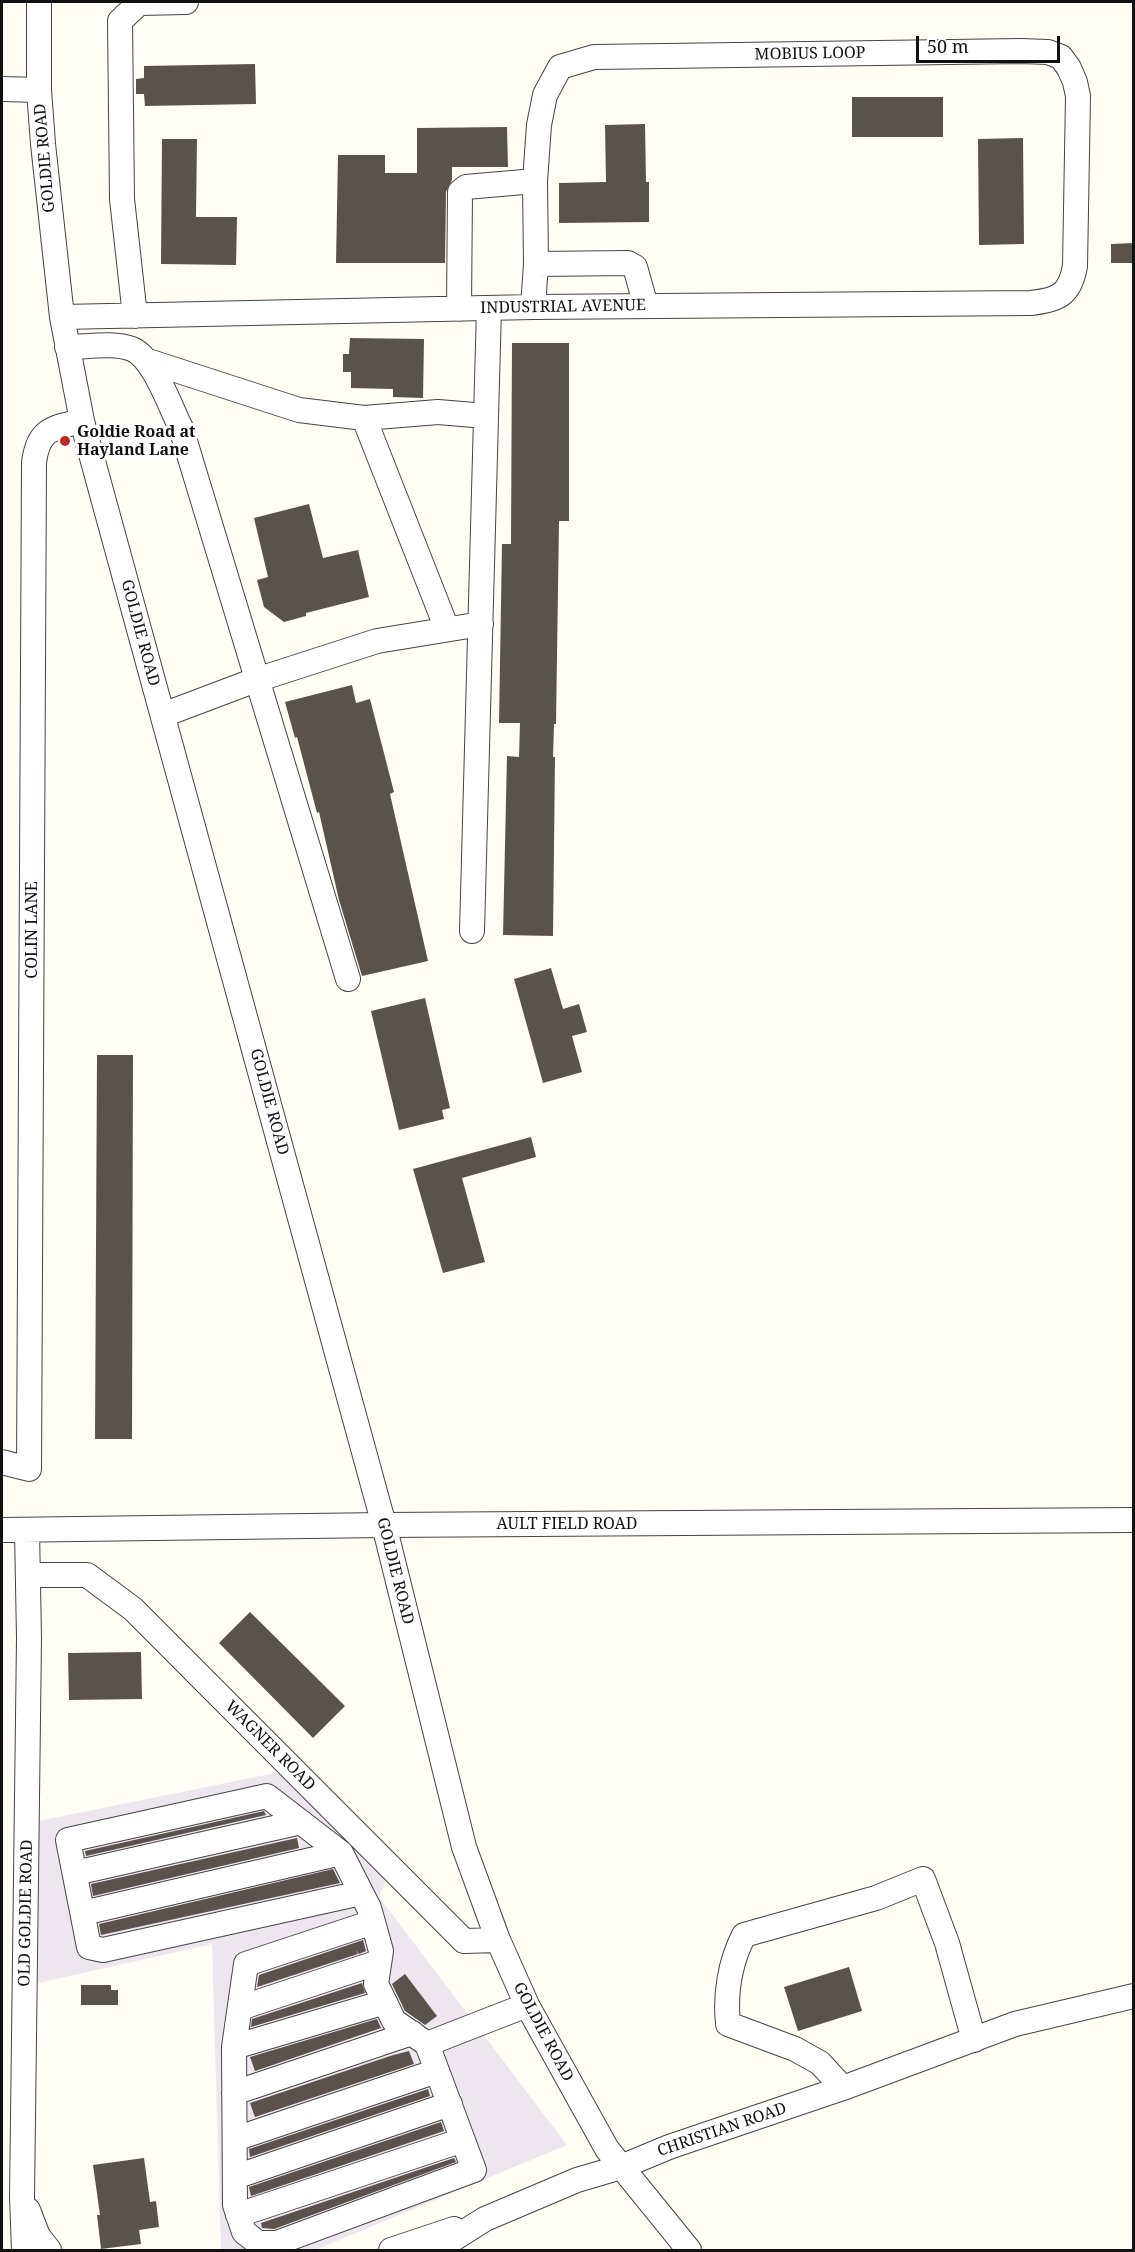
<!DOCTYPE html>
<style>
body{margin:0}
#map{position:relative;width:1135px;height:2252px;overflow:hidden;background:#fffdf5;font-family:"Noto Serif",serif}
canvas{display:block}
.frame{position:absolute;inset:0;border:3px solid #111;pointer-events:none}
.scale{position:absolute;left:916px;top:36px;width:144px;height:27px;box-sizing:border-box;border:3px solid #111;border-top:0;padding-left:8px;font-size:18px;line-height:21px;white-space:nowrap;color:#111;-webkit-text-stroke:4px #fff;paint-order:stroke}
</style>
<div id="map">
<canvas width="1135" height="2252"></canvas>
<div class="frame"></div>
<div class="scale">50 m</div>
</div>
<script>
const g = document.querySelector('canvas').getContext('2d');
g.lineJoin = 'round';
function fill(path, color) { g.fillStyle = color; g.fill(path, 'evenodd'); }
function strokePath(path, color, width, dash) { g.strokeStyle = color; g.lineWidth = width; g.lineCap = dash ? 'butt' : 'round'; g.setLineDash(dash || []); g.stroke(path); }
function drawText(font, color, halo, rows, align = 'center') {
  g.font = font + ' "Noto Serif",serif'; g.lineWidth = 6; g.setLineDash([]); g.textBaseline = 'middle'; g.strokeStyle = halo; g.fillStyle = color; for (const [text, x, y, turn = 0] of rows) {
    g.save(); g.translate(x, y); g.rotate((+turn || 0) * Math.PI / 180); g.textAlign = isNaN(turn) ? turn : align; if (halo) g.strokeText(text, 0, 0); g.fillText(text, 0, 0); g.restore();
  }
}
const industrial = new Path2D(`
 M285 1771 389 1874 379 1897 567 2145 315 2250H221L212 1944 38 1983 39 1821Z`);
const building = new Path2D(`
 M255 64 256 104 145 106 144 94H136V79L144 78V66Z
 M852 97H943V137H852Z
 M645 124 646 182H649V222L559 223V183L606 182 605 125Z
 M507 127 508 167H452V180L446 192 445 263H336L338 155H385V173H417V128Z
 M1023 138 1024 244 979 245 978 139Z
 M162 139H197L196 217H237L236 265 161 264Z
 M1134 243V263H1111V244Z
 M350 338 424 339 423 398 393 397V389L351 388V372H343V354H349Z
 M512 343H569V521H559L556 724H554L553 757H555L553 936 503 935 507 756 519 757 520 723H499L502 544H511Z
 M309 504 323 558 358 550 369 597 306 613V616L284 622 264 607 257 580 268 577 254 518Z
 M352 685 356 703 370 699 394 792 390 794 428 961 362 976 339 900 319 812 317 813 297 737 295 738 285 702Z
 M551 968 563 1009 579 1004 587 1032 572 1036 582 1072 543 1083 514 979Z
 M425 998 450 1108 442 1110 444 1119 399 1130 371 1011Z
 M97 1055H133L132 1439H95Z
 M531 1137 536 1157 462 1178 485 1262 443 1273 413 1169Z
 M250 1612 345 1706 313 1738 219 1643Z
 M141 1652 142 1699 69 1700 68 1653Z
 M264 1811 266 1815 86 1856 85 1851Z
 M297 1838 299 1848 93 1896 91 1884Z
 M333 1869 340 1883 101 1935 99 1924Z
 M363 1940 366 1951 359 1954 356 1950 358 1954 257 1987 259 1975Z
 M849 1967 862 2011 798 2031 784 1987Z
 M405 1974 437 2016 425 2025 405 2011 392 1984Z
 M362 1983 365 1993 251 2027 252 2019Z
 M81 1985H111V1990H118V2005H81Z
 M377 2019 381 2028 255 2071 250 2057Z
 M409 2051 414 2064 255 2117 250 2103 390 2056Z
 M428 2089 430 2096 250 2157 249 2149Z
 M441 2122 444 2131 251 2196 249 2187Z
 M144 2158 150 2202 156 2201 159 2227 139 2230 141 2244 101 2249 97 2215H100L93 2165Z
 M454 2158 456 2162 274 2229 262 2228 261 2223Z`);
const minor = new Path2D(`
 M39 2V90L43 144 62 317 82 421 384 1525 464 1847 498 1940 527 2005 607 2149 689 2250
 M2 89 39 90
 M536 264 628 263 635 267 646 306
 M459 309 460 192 466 187 535 181
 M135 316 122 199 120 21 139 3 186 2
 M62 317 533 307 1031 303C1058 300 1070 295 1075 266L1078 96 1075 82 1069 68 1061 57 1048 52 1021 51 594 57 560 67 545 95 539 125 535 181 536 264 533 307
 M67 347C87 347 113 342 132 349 154 358 170 407 181 428L348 979
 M148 361 299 410 364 418 438 412 486 416
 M364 418 447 629
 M163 715 253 681 377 641 481 624
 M472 931 489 308
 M2 1462 29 1469 34 463C38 429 52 428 82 421
 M2 1530 384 1525 1134 1520
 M29 1575H87L133 1609 464 1941 498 1940
 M75 1873 301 1822
 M361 1893 103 1950 89 1947 68 1840 267 1796 341 1853 369 1908 373 1922 381 1951 376 1984 394 2021 427 2044 474 2170 277 2243H258L244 2232 235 2205 234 2047 246 1964 373 1922
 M83 1913 341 1853
 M240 2008 379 1962
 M427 2044 527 2005
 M234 2047 385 2002
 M843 2088 820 2063 795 2049 728 2024C725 1994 730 1962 744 1935L876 1898 923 1879 947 1943 974 2040
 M234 2093 412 2033
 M235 2139 437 2071
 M235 2177 450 2104
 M28 2210 38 2236 49 2250
 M238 2215 463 2140
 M24 2250 22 2197 29 1638 27 1530
 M391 2250 454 2229
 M436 2250 485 2219 577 2180 621 2167 669 2147 843 2088 1015 2024 1134 1996`);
const markers = [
 [65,441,6,"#c4262e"]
];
const streetNames = [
 ["MOBIUS LOOP",810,54,-1],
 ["GOLDIE ROAD",45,158,-95],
 ["INDUSTRIAL AVENUE",563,307,-1],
 ["GOLDIE ROAD",140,633,75],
 ["COLIN LANE",32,930,-90],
 ["GOLDIE ROAD",269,1102,75],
 ["AULT FIELD ROAD",567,1524],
 ["GOLDIE ROAD",395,1571,76],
 ["WAGNER ROAD",270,1746,45],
 ["OLD GOLDIE ROAD",26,1913,-89],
 ["GOLDIE ROAD",543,2032,62],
 ["CHRISTIAN ROAD",722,2130,-19]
];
const poiNames = [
 ["Goldie Road at",77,432],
 ["Hayland Lane",77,450]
];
fill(industrial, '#eee6ef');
fill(building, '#5a524d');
strokePath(minor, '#444', 26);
strokePath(minor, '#fff', 24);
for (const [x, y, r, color] of markers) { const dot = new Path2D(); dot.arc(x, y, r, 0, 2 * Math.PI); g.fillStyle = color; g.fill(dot); strokePath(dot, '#fff', 2); }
drawText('16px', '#111', '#fff', streetNames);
drawText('bold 16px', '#111', '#fff', poiNames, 'left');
</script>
